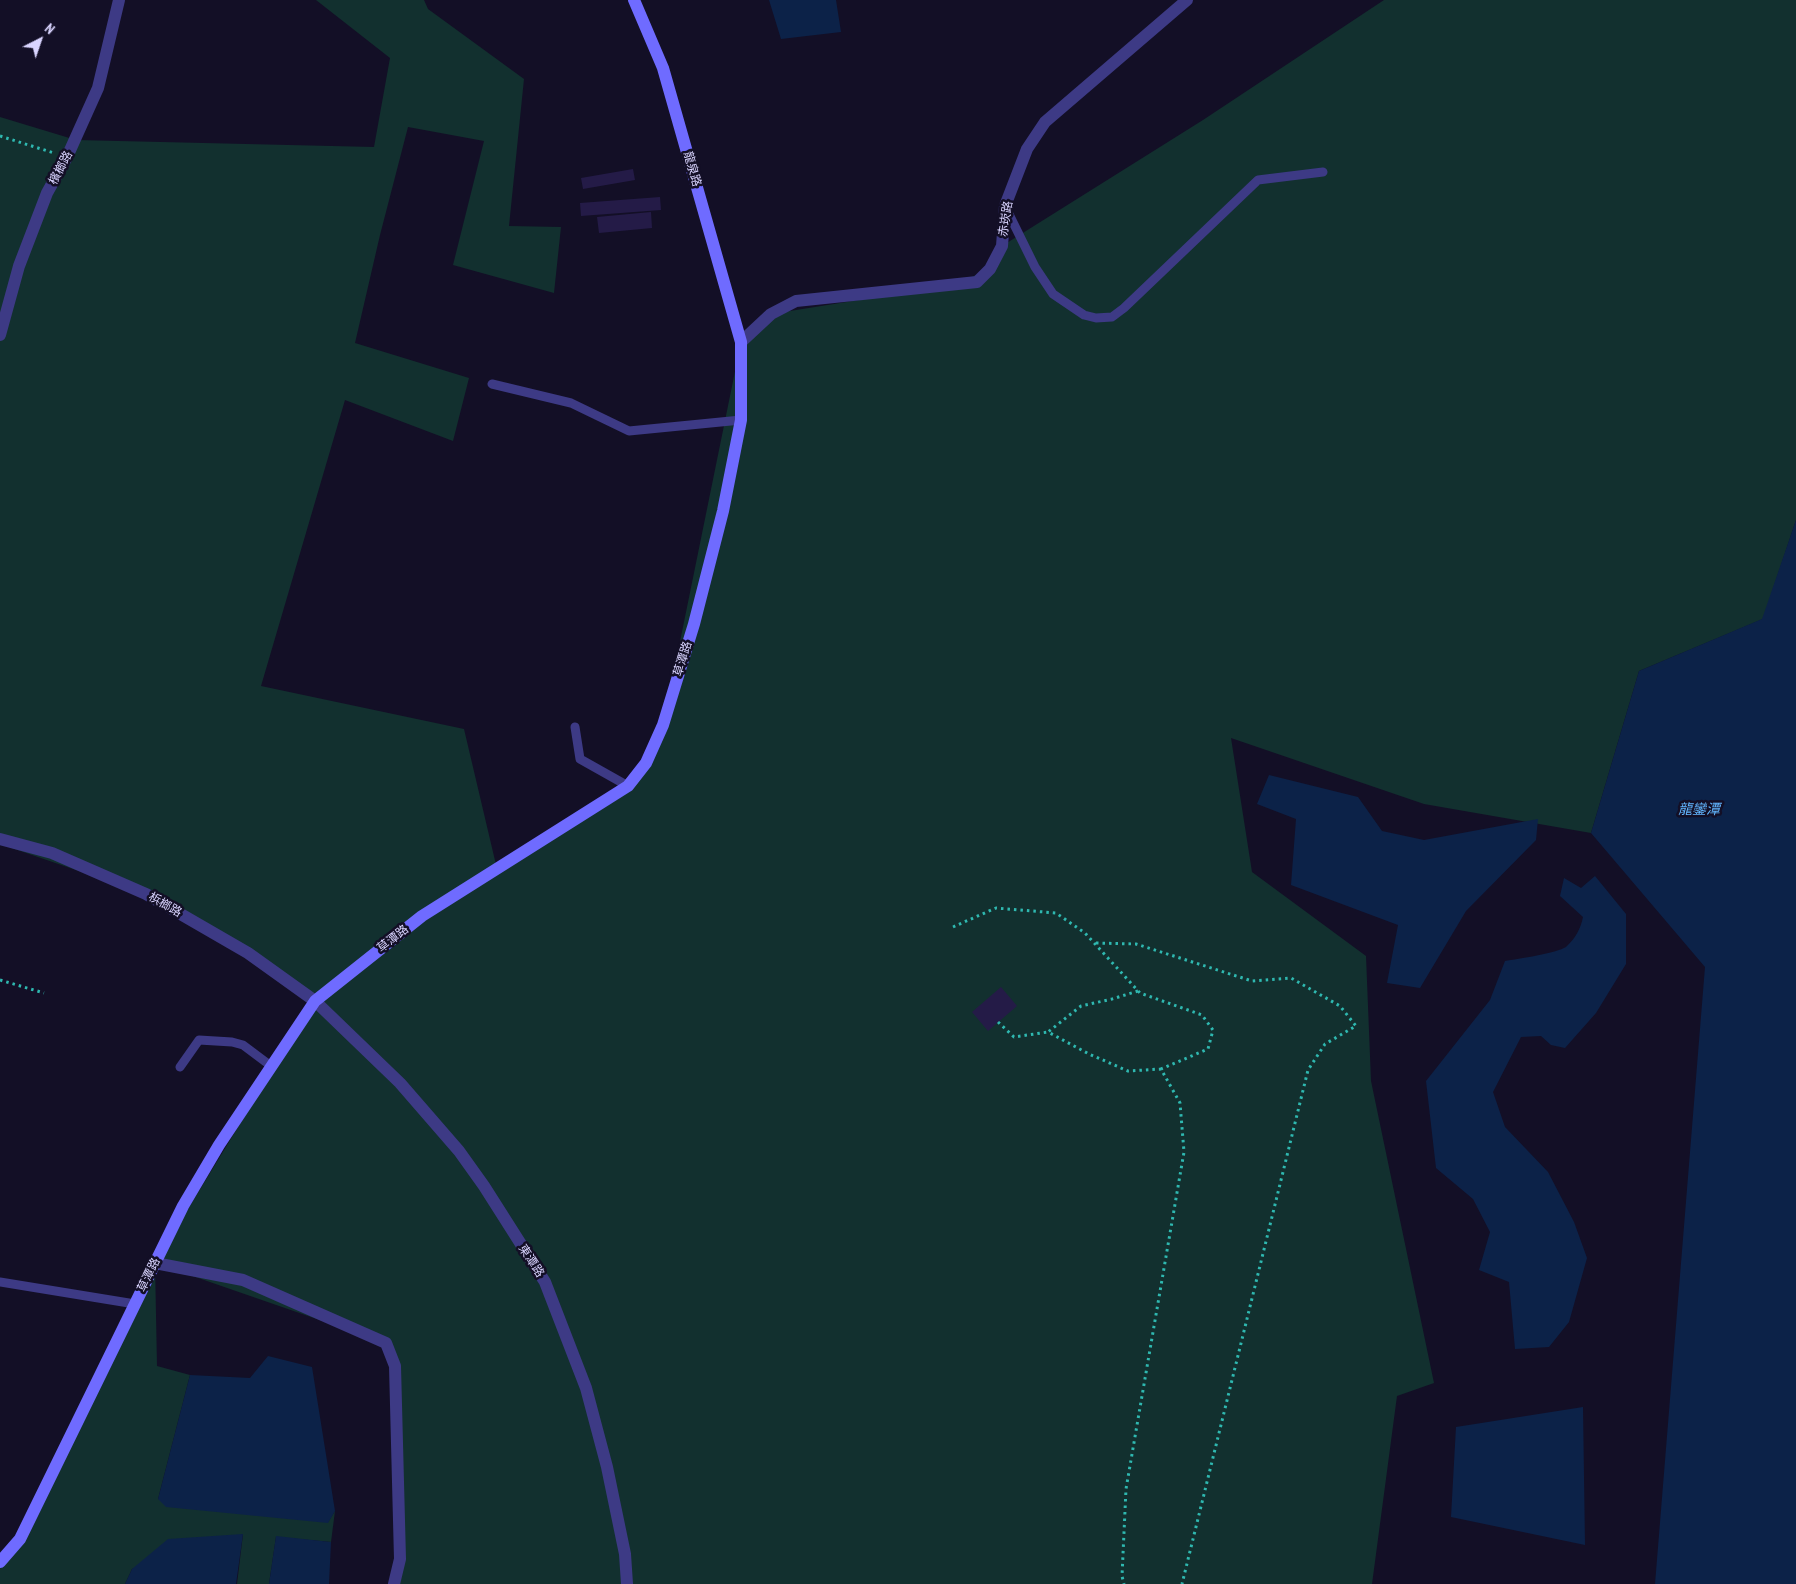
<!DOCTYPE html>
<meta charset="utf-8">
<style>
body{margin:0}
#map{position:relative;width:1796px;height:1584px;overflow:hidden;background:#130f26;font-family:"PT Sans Narrow",sans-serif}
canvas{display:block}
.north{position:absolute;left:15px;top:15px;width:50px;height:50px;-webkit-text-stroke:4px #130f26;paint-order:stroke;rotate:41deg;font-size:14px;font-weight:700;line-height:20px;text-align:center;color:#d9d4ff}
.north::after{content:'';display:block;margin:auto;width:18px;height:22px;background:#d9d4ff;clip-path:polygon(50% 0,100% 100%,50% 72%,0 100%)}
</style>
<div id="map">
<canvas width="1796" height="1584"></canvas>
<div class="north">N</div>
</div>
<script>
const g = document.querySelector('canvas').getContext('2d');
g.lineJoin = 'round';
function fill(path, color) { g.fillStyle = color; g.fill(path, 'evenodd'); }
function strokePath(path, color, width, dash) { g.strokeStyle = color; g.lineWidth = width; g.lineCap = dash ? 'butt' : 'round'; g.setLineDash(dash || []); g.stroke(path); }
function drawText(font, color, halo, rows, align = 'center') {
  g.font = font + ' "PT Sans Narrow","Noto Sans TC",sans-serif'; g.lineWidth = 5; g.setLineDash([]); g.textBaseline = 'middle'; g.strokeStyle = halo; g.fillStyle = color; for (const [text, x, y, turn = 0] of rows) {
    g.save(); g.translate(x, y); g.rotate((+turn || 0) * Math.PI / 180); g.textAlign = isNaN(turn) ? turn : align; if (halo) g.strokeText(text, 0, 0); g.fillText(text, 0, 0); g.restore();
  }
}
const green = new Path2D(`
 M316 0H424L428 9 524 79 509 226 561 227 554 293 453 265 484 141 408 127 380 235 355 343 469 378 453 441 345 400 261 686 464 729 497 869 628 786 663 725 741 342 771 314 953 285 990 269 1002 246 1203 120 1384 0H1796V520L1763 619 1639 671 1591 833 1424 804 1231 738 1252 872 1366 956 1371 1081 1434 1383 1397 1396 1372 1584H393L400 1559 399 1418 386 1343 155 1263 157 1366 190 1375 158 1499 328 1522 335 1511 331 1542 276 1537 269 1584H237L243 1534 132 1569 125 1584H0V1562L20 1539 155 1263 315 1001 146 894 0 844V117L76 140 374 147 390 58Z`);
const water = new Path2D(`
 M769 0H836L841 32 781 39Z
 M1796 520V1584H1655L1705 967 1591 833 1639 671 1762 619Z
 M1269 775 1358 797 1382 831 1424 840 1538 819 1536 840 1466 911 1420 988 1387 983 1398 925 1291 885 1296 819 1257 804Z
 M1595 876 1626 914V964L1596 1013 1565 1048 1551 1045 1541 1036 1521 1037 1493 1092 1505 1127 1548 1172 1574 1222 1587 1258 1569 1322 1549 1347 1515 1349 1509 1282 1479 1270 1490 1232 1473 1199 1436 1168 1426 1081 1490 1000 1505 961C1518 959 1557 953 1566 947 1575 939 1581 928 1583 917L1560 896 1564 878 1581 888Z
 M268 1356 312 1367 335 1511 328 1523 166 1507 158 1499 190 1375 250 1378Z
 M1583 1407 1585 1545 1451 1517 1456 1427Z
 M243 1534 236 1584H125L132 1569 168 1539Z
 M276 1536 331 1542 329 1584H269Z`);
const building = new Path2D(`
 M633 169 635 180 583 189 581 178Z
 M660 197 661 210 581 216 580 203Z
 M651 212 652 228 599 233 597 217Z
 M1001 987 1017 1006 988 1031 972 1012Z`);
const path = new Path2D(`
 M0 136 54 153
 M953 927 996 908 1056 913 1085 933 1140 993 1202 1015 1213 1030 1208 1049 1161 1069 1180 1103 1184 1152 1126 1489 1122 1576 1124 1584
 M1096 943 1136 944 1252 981 1291 978 1340 1006 1356 1026 1325 1044 1308 1070 1182 1584
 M0 980 44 993
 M1138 991 1112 999 1081 1006 1048 1032 1089 1054 1128 1071 1161 1069
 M998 1022 1014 1037 1048 1032`);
const lane = new Path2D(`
 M1005 206 1035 267 1053 294 1084 315 1096 318 1112 317 1124 308 1258 180 1323 172
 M492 384 571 403 629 431 741 420
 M575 727 580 759 628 786
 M180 1067 199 1040 232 1042 243 1045 271 1066
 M0 1282 135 1304`);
const street = new Path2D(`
 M0 335 19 266 47 193 67 157 98 88 119 0
 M741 342 771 314 796 301 977 282 990 269 1002 246 1005 206 1027 149 1045 122 1187 0
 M0 839 52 853 146 894 248 953 315 1001 400 1083 459 1151 484 1186 545 1282 586 1388 607 1467 625 1554 627 1584
 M155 1263 243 1280 386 1343 395 1366 400 1559 394 1584`);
const secondary = new Path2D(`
 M0 1562 20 1539 183 1206 219 1145 315 1001 422 916 628 786 646 763 663 725 694 624 723 511 741 420V342L663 68 634 0`);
const streetNames = [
 ["檳榔路",61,168,-62],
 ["龍泉路",692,169,74],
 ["赤崁路",1006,219,-81],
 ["草潭路",683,659,-73],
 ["梹榔路",165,905,30],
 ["草潭路",393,939,-38],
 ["東潭路",531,1261,57],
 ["草潭路",149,1275,-64]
];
const waterNames = [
 ["龍鑾潭",1699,810]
];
fill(green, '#12302f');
fill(water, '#0c2248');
fill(building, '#241b47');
strokePath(path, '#2fb8b0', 3, [2.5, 4]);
strokePath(lane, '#3d3a85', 9);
strokePath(street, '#3d3a85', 12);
strokePath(secondary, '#6f6bff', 12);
drawText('12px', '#d9d4ff', '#130f26', streetNames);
drawText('italic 14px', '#62b6ff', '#130f26', waterNames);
</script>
